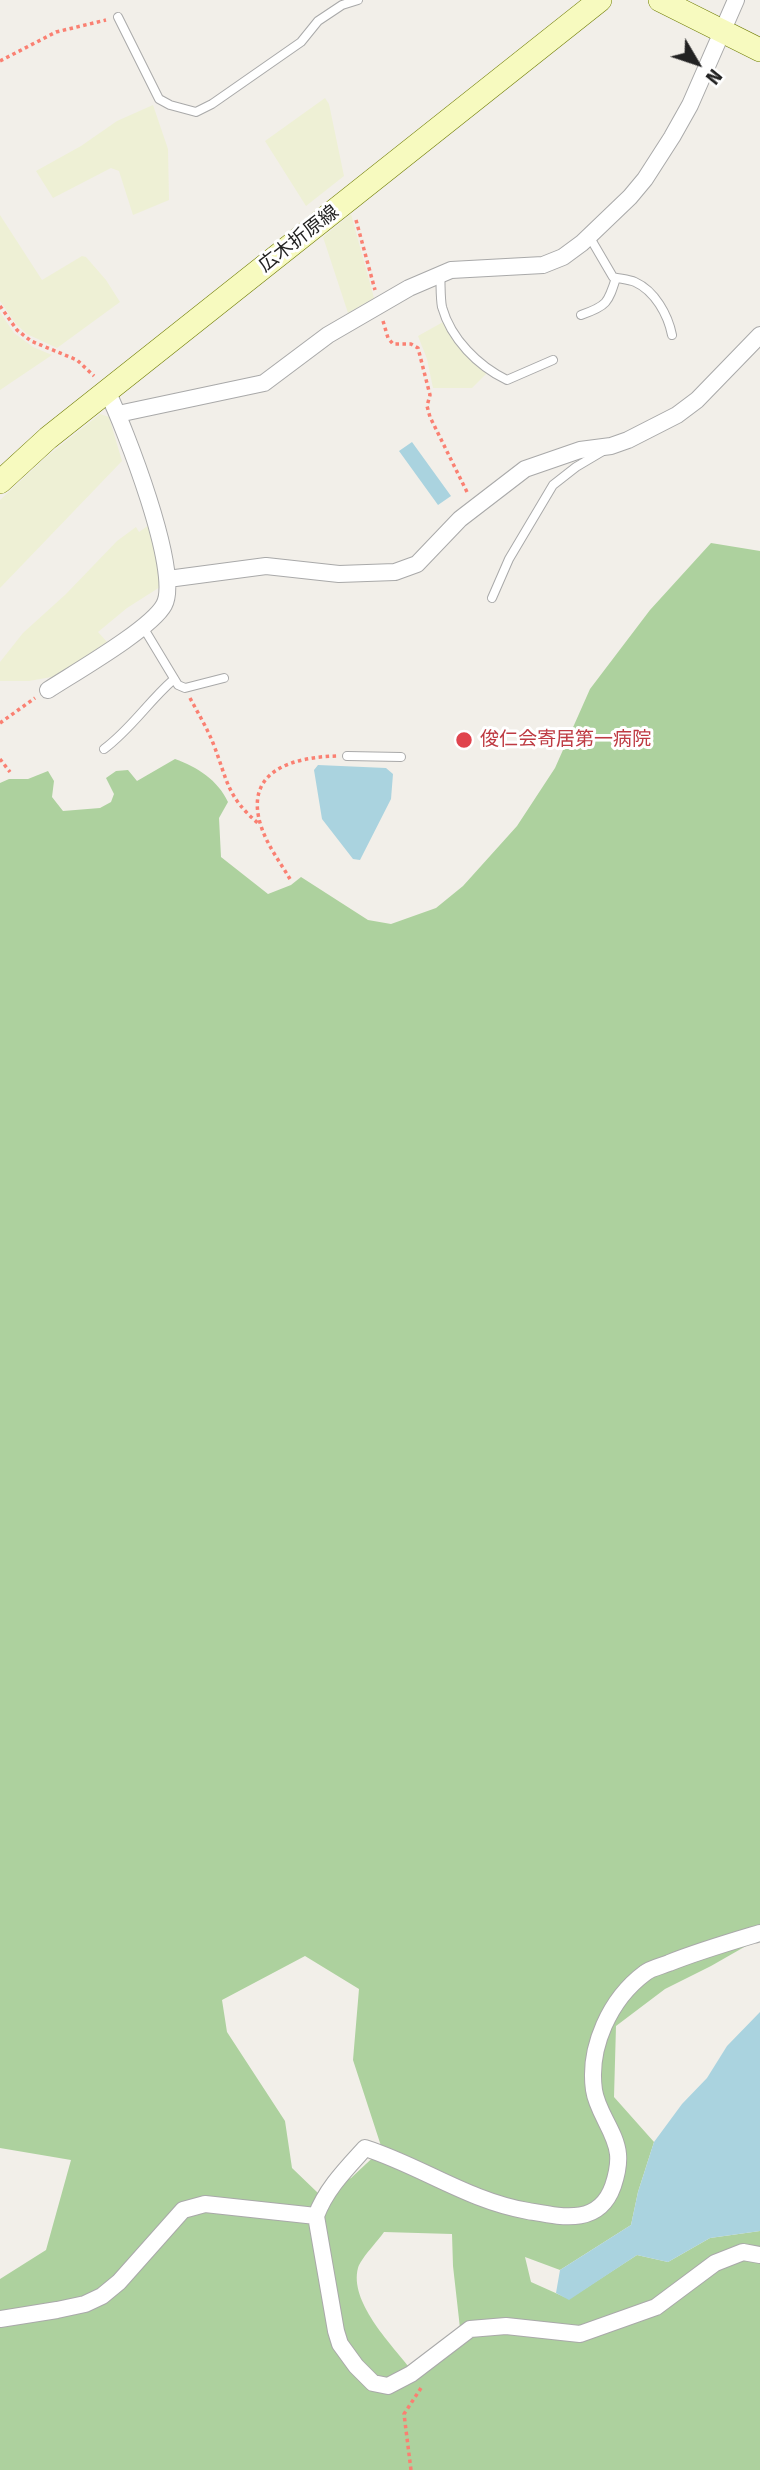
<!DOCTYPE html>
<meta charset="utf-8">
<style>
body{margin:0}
#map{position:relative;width:760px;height:2470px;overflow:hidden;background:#f2efe9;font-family:"Fira Sans",sans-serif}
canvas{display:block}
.north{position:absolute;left:662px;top:28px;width:70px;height:70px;-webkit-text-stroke:5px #fff;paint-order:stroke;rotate:129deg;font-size:19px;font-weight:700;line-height:28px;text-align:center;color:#222}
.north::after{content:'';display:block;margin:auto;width:24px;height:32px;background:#222;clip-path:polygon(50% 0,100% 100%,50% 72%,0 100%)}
</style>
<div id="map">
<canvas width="760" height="2470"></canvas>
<div class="north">N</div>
</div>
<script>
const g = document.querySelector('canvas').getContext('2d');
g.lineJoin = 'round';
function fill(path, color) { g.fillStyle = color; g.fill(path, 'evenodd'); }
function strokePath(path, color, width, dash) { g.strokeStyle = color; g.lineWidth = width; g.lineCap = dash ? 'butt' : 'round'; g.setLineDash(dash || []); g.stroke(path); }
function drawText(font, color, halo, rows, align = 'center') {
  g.font = font + ' "Fira Sans","Noto Sans JP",sans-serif'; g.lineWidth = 6; g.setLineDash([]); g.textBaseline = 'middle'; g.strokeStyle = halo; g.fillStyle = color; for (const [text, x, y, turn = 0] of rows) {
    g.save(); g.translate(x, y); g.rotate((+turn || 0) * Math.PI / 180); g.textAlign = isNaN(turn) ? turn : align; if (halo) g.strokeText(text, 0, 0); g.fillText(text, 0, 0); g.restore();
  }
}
const farmland = new Path2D(`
 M325 98 329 104 344 176 306 206 265 141Z
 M153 105 168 149 169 200 133 215 119 171 111 168 53 198 36 171 81 146 117 121Z
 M351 214 374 298 348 313 323 237Z
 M0 215 42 280 82 256 86 257 106 280 120 302 57 348 27 334 16 324 0 301Z
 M0 312 14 333 33 347 52 355 0 390Z
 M443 322 458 346 476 365 487 373 472 388H433L427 359 418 336Z
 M100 414 109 417 122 461 0 588V500L45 458Z
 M149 525 156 549 160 587 127 608 98 632 107 642 57 676 29 681H0V662L23 633 66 594 117 541 136 527 139 532Z`);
const forest = new Path2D(`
 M711 543 760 551V1938L711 1966 665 1989 616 2026 614 2097 654 2142 638 2192 631 2225 560 2270 525 2257 531 2282 569 2299 637 2255 668 2262 710 2238 760 2231V2470H0V2279L46 2250 71 2160 0 2148V783L9 779H28L48 771 54 781 52 797 63 811 100 808 111 802 114 794 106 778 116 771 128 770 137 781 175 759C197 767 218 780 228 802L219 818 221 857 268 894 291 885 301 877 368 920 391 924 436 908 463 886 517 826 555 768 590 689 650 610ZM305 1956 359 1989 353 2060 382 2149 351 2178 318 2193 292 2168 285 2121 227 2032 222 2000ZM384 2232 452 2234 453 2266 461 2337 409 2367C390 2343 349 2301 358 2268 361 2258 378 2241 384 2232Z`);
const water = new Path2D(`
 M412 442 451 496 438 505 399 451Z
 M318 765 386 768 393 774 391 799 360 860 353 859 322 819 314 770Z
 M760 2012V2231L710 2238 668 2262 637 2255 569 2300 556 2293 560 2270 631 2225 638 2192 654 2142 682 2104 707 2078 727 2046Z`);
const path = new Path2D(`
 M0 61 56 32 106 20
 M356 220 375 290
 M0 306 17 330 31 341 77 360 94 376
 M383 321 388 338 393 344H411L418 348 430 395 427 406 430 417 467 492
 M190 698C198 713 207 728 213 743 228 781 226 796 259 824
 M0 723 35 698
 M0 759 10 772
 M290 879C280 862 267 845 261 826 243 770 294 757 337 756
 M411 2470 404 2414 421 2388`);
const service = new Path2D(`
 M118 17 159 99 170 105 196 112 212 104 301 42 318 21 342 5 358 0
 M589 236 613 277C620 279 628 279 635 282 655 291 668 315 672 335
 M440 273C441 284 440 296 442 307 451 339 478 366 507 380L553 360
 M581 315C607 306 608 303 616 278
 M492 598 509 559 553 485 576 467 603 451
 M143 627 178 685 185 688 224 678
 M104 749C131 729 148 702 173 680
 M347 756 401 757`);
const minor = new Path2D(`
 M118 414 264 383 328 335 409 288 451 270 543 265 563 257 582 243 630 197 645 179 672 137 690 105 736 0
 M168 579 266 566 339 574 395 572 417 564 460 519 525 469 580 450 611 446 628 440 677 415 697 400 760 335
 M48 690C74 673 151 629 164 605 182 573 124 426 107 391
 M760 1933C730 1942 699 1951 669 1963 662 1966 651 1968 645 1973 610 1999 588 2047 594 2090 597 2112 616 2132 618 2154 619 2164 616 2177 613 2186 599 2226 562 2217 528 2211 469 2201 421 2166 365 2148 346 2169 326 2189 316 2216L336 2331 340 2344 356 2366 373 2383 388 2386 411 2374 470 2329 506 2326 580 2334 656 2307 715 2263 743 2252 760 2255
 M0 2319 57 2310 85 2304 102 2296 119 2282 183 2210 205 2204 316 2216`);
const secondary = new Path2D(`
 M660 0 760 50
 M0 482 48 438 600 0`);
const markers = [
 [464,740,9,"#e0444e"]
];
const streetNames = [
 ["広木折原線",299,239,-38]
];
const healthNames = [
 ["俊仁会寄居第一病院",480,740]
];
fill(farmland, '#eef0d5');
fill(forest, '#add19e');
fill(water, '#aad3df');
strokePath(service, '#a9a9a9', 10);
strokePath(minor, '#a9a9a9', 18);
strokePath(secondary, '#707d05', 24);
strokePath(path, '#fa8072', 3.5, [3.5, 3.5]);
strokePath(service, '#fff', 8);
strokePath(minor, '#fff', 16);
strokePath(secondary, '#f7fabf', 23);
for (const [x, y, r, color] of markers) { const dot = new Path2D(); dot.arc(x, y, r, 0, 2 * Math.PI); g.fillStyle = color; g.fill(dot); strokePath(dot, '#fff', 2.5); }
drawText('19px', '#222', '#fff', streetNames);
drawText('19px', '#be3a42', '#fff', healthNames, 'left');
</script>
